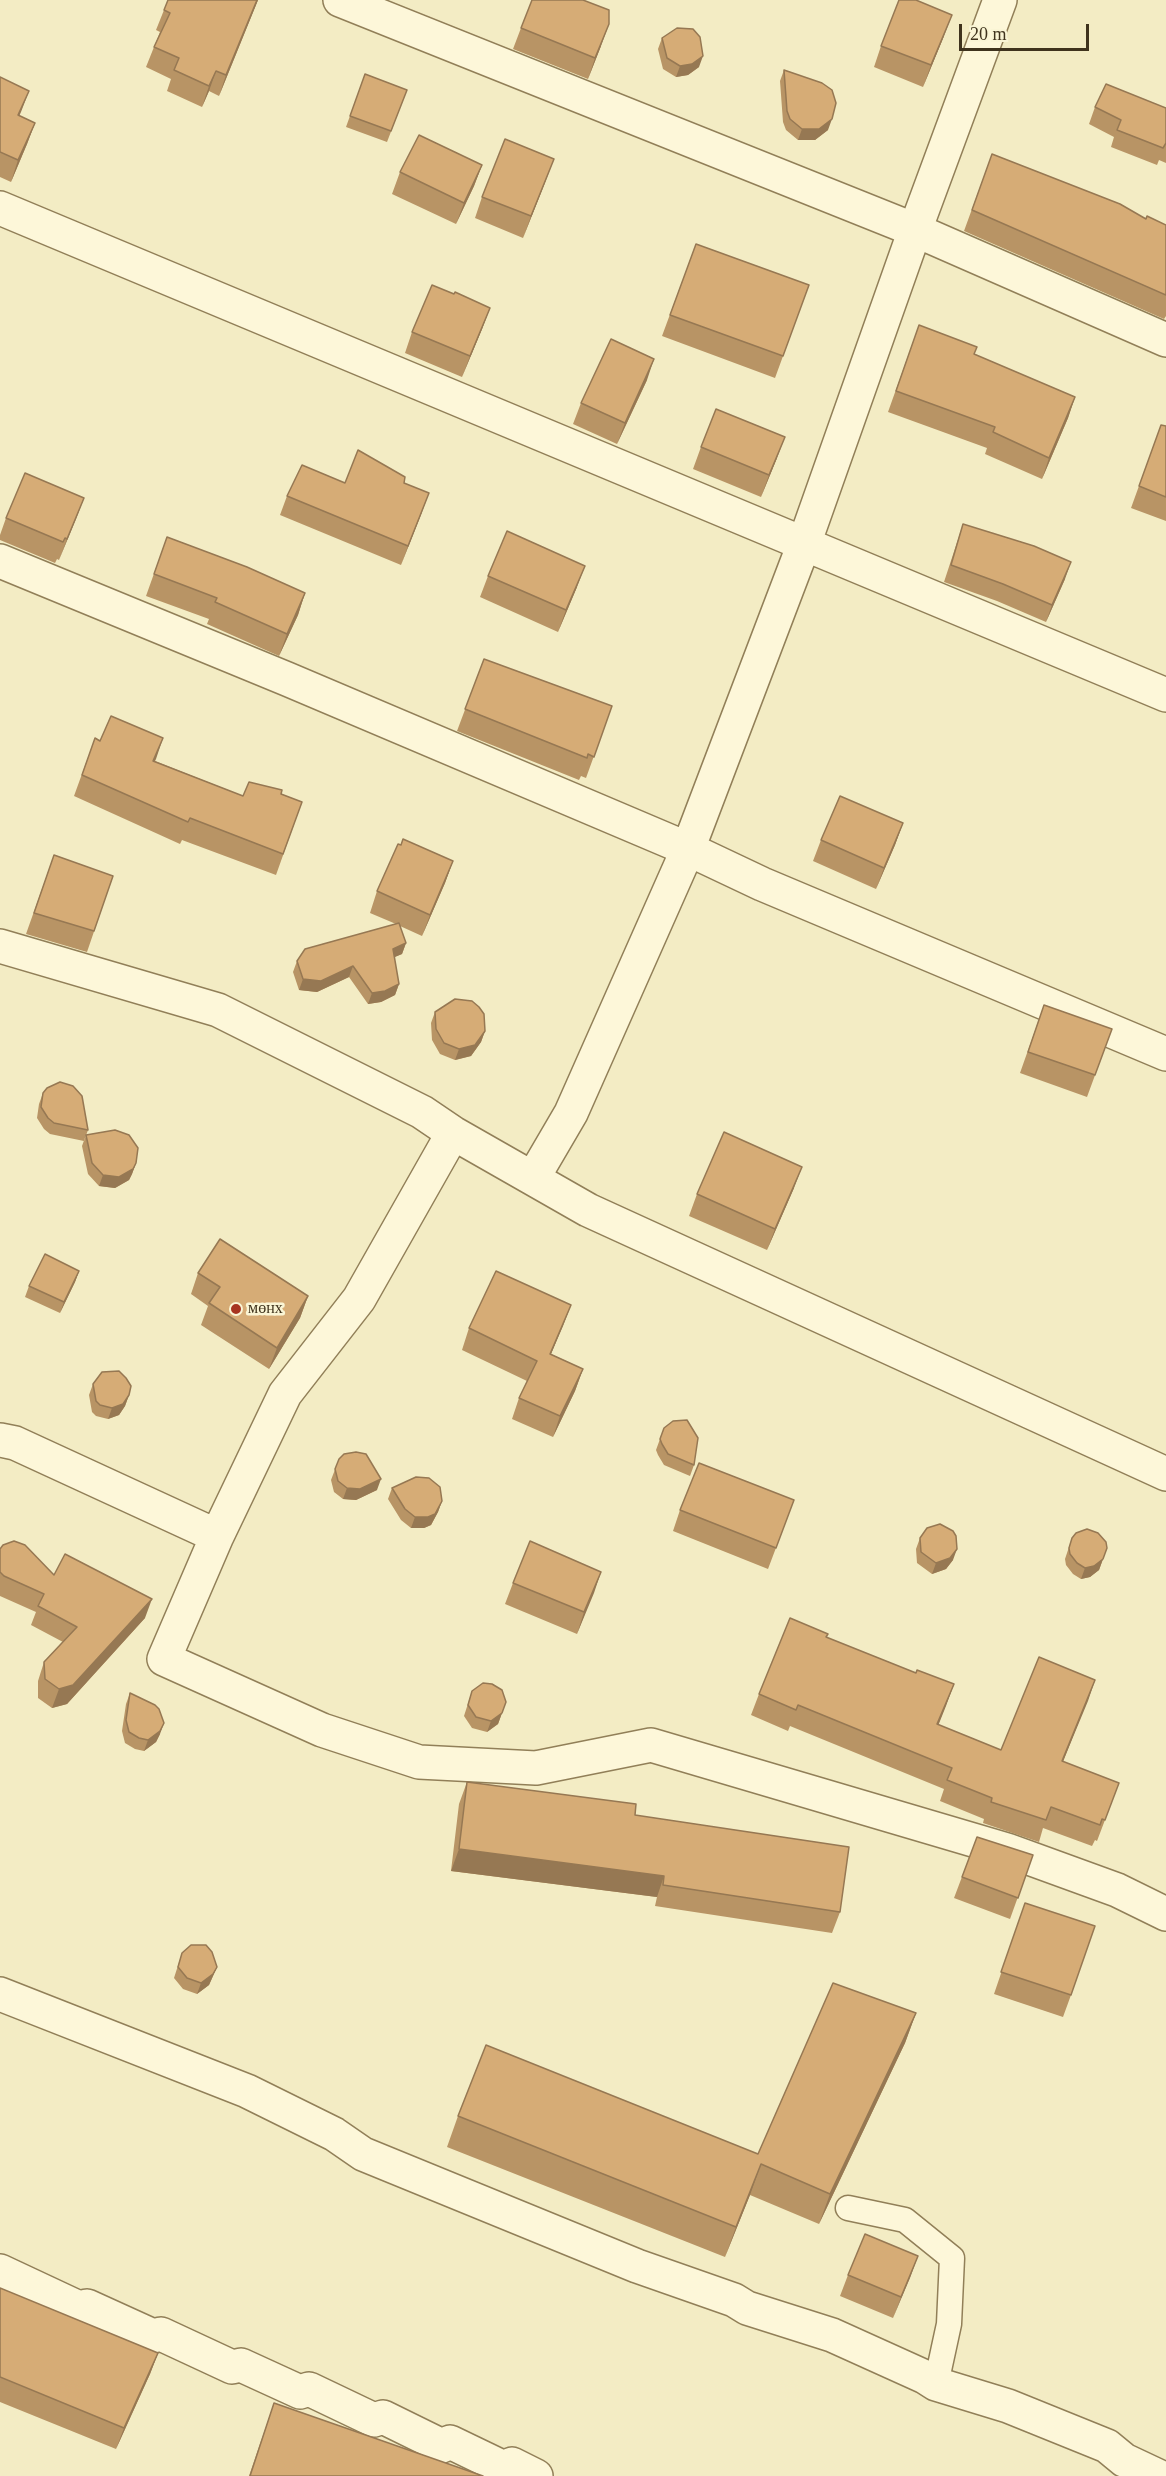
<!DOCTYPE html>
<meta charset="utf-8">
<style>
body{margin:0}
#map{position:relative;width:1166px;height:2476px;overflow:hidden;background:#f3ecc4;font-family:"Times New Roman",serif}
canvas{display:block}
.scale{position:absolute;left:959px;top:24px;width:130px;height:27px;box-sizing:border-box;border:3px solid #3f331d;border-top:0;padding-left:8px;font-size:18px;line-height:21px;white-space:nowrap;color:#3f331d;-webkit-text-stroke:4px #faf5d5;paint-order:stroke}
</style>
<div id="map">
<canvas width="1166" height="2476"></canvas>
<div class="scale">20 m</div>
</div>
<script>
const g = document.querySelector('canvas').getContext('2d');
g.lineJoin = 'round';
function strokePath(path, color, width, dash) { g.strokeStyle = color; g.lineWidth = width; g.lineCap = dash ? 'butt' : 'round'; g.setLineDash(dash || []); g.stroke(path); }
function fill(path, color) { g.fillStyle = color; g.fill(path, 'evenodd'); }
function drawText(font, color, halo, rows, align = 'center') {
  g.font = font + ' "Times New Roman",serif'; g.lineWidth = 5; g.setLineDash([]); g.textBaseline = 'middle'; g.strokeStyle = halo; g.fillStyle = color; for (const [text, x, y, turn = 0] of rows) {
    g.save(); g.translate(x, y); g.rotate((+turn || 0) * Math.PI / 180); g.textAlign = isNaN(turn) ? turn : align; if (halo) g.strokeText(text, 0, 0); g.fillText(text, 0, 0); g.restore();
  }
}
const lane = new Path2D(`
 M848 2208 905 2220 952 2258 949 2324 936 2384`);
const street = new Path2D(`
 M340 0 915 230 1166 340
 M0 208 1166 695
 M0 561 287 679 688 849 762 884 1166 1054
 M0 946 218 1010 422 1112 453 1133 588 1210 1166 1474
 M453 1133 359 1299 285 1394 217 1536 164 1659 322 1730 419 1762 536 1768 651 1745 1007 1850 1117 1890 1166 1914
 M533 1178 571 1113 688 849 804 544 915 230 1000 0
 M0 1440 15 1443 217 1536
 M0 1994 247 2091 334 2134 363 2154 637 2266 734 2300 747 2308 832 2335 925 2377 936 2384 1008 2406 1107 2446 1124 2460 1158 2476
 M0 2271 79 2308 87 2306 153 2336 161 2334 232 2367 241 2365 300 2392 309 2389 374 2420 383 2417 442 2446 450 2442 504 2468 512 2464 536 2476`);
const wall = new Path2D(`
 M258 0 219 96 209 91 202 107 167 91 171 79 146 67 160 32 156 30 164 10Z
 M521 28 601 46 588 79 513 49Z
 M944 36 923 87 874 67 881 46Z
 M662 38 699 67 688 75 676 77 663 69 658 49Z
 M784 70 828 130 815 140H798L786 130 783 122 780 81Z
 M365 74 407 90 387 142 346 127Z
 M0 77 20 116 35 123 27 144 11 182 0 177Z
 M1095 107 1166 108V163L1159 160 1157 165 1111 147 1114 137 1089 124Z
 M992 154 1146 219 1166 225V316L1164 319 964 231Z
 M482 165 474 186 456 224 392 194 400 172Z
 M546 180 523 238 475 218 482 197Z
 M696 244 809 285 775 378 662 336Z
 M490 308 482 329 462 377 405 353 412 332Z
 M919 325 974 354 1075 397 1068 418 1042 479 985 454 987 448 888 412Z
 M647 380 617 444 573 424 581 403Z
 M1161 425 1166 426V521L1131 508Z
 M701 447 777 458 761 497 693 469Z
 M345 483H404L422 512 401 565 280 515 287 496Z
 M84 498 59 560 57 559 55 563 0 540V535L6 518Z
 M963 524 1065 579 1046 622 997 601 944 582Z
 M167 537 305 593 298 615 279 656 207 624 209 619 146 596Z
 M488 576 577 587 558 632 480 597Z
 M484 659 612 706 586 778 581 776 579 780 457 731Z
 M95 738 100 741 155 761 243 796 281 794 302 802 276 875 182 840 180 844 74 796Z
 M903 823 895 845 876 889 813 861 821 840Z
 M54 855 113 876 87 952 26 934Z
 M453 861 445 883 422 936 400 926 406 943 402 954 394 957 399 984 395 995 381 1002 368 1004 349 977 317 992 299 990 293 972 297 961 396 924 370 913 377 891Z
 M1044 1005 1112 1029 1087 1097 1020 1073Z
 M435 1012 485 1031 481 1042 471 1056 455 1060 440 1054 432 1040 431 1023Z
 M43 1093 88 1130 84 1141 50 1134 44 1129 37 1118 39 1104Z
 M86 1135 136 1163 132 1174 129 1180 115 1188 99 1186 88 1174 82 1146Z
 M794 1188 767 1250 689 1216 697 1194Z
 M79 1271 75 1282 60 1313 25 1297 29 1286Z
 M198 1273 308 1296 300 1318 269 1369 201 1325 208 1306 191 1294Z
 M571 1305 551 1354 583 1369 575 1391 553 1437 512 1419 519 1398 527 1381 462 1350 469 1328Z
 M93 1384 129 1395 125 1406 119 1415 108 1419 96 1416 92 1412 89 1395Z
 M664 1428 694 1465 690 1476 664 1465 658 1455 656 1450Z
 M339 1459 377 1490 356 1500 343 1499 334 1492 331 1480Z
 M392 1488 442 1501 438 1512 431 1525 424 1528H411L401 1520 388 1499Z
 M794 1500 768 1569 673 1531 680 1510Z
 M920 1538 953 1560 946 1569 932 1574 917 1563 916 1549Z
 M1072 1538 1103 1559 1099 1570 1090 1577 1081 1579 1073 1574 1066 1565 1065 1559Z
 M0 1549 145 1618 67 1704 52 1708 38 1698V1681L44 1662 63 1642 31 1625 36 1612 0 1596Z
 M601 1572 577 1634 505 1604 513 1583Z
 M826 1637 916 1673 954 1684 938 1725 1001 1750 1095 1680 1063 1762 1119 1783 1097 1841 1095 1840 1092 1846 1043 1828 1039 1842 983 1823 984 1819 940 1801 944 1789 790 1726 788 1731 751 1715 759 1694Z
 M472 1691 502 1713 498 1724 487 1732 472 1728 464 1716Z
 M130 1693 160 1734 156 1742 144 1751 135 1749 125 1743 122 1731 126 1704Z
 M467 1782 635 1815 840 1912 832 1933 655 1906 657 1897 451 1871 459 1804Z
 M977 1837 1033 1855 1010 1919 954 1898Z
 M1025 1903 1071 1995 1063 2017 994 1994Z
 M182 1953 217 1967 209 1985 197 1994 183 1989 174 1978Z
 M916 2013 905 2043 819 2224 750 2195 725 2257 447 2147 458 2116 758 2154Z
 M918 2256 893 2318 840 2296 848 2275Z
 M0 2288 158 2353 150 2374 116 2449 0 2402Z
 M274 2403 483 2476H249Z`);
const shadedWall = new Path2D(`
 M257 0H258L219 96 226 75Z
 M952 15 944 36 923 87 931 65Z
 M609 24 601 46 588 79 595 58Z
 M703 56 699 67 688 75 676 77 680 66Z
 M216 71 209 91 202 107 209 86Z
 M29 91 21 112 10 136 18 115Z
 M832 119 828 130 815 140H798L802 129Z
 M35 123 27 144 11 182 18 160Z
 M554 159 546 180 523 238 531 216Z
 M482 165 474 186 456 224 464 203Z
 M490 308 482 329 462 377 470 356Z
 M654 359 647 380 617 444 625 423Z
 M1075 397 1068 418 1042 479 1049 458Z
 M785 437 777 458 761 497 769 475Z
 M429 493 422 512 401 565 408 546Z
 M84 498 76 519 59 560 67 539Z
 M1071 562 1065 579 1046 622 1052 605Z
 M585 566 577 587 558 632 566 610Z
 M305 593 298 615 279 656 287 634Z
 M163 738 156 759 145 782 153 761Z
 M903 823 895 845 876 889 884 868Z
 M453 861 445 883 422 936 430 915Z
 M406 943 402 954 388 960 393 949Z
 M353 966 349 977 317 992 299 990 303 979Z
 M399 984 395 995 381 1002 368 1004 372 993Z
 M485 1031 481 1042 471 1056 455 1060 459 1049Z
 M136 1163 132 1174 129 1180 115 1188 99 1186 103 1175Z
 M802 1167 794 1188 767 1250 775 1229Z
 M79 1271 75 1282 60 1313 64 1302Z
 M308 1296 300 1318 269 1369 277 1348Z
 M571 1305 563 1326 542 1375 550 1354Z
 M583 1369 575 1391 553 1437 560 1416Z
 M129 1395 125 1406 119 1415 108 1419 112 1408Z
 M381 1479 377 1490 356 1500 343 1499 347 1488Z
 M442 1501 438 1512 431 1525 424 1528H411L415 1517Z
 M957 1549 953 1560 946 1569 932 1574 936 1563Z
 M1103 1559 1099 1570 1090 1577 1081 1579 1085 1568Z
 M601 1572 594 1593 577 1634 584 1612Z
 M152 1599 145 1618 67 1704 52 1708 59 1689Z
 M1095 1680 1088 1701 1054 1783 1062 1761Z
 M954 1684 946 1706 930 1746 937 1724Z
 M502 1713 498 1724 487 1732 491 1721Z
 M164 1723 160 1734 156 1742 144 1751 148 1740Z
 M459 1849 664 1876 657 1897 451 1871Z
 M217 1967 209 1985 197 1994 201 1983Z
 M916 2013 905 2043 819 2224 830 2194Z
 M761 2164 750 2195 725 2257 736 2227Z
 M918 2256 910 2278 893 2318 901 2297Z
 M158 2353 150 2374 116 2449 124 2428Z`);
const building = new Path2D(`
 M168 0H257L226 75 216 71 209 86 174 70 179 58 154 47 170 13 164 10Z
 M532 0H583L609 10V24L595 58 521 28Z
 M899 0H916L952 15 931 65 881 46Z
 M677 28 693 29 700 37 703 56 692 64 680 66 667 58 662 38Z
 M784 70 822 83 832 90 836 103 832 119 819 129H802L790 119 787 111Z
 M365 74 407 90 391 131 350 116Z
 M0 77 29 91 18 115 35 123 18 160 0 152Z
 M1106 84 1166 108V143L1163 148 1117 130 1121 120 1095 107Z
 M419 135 482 165 464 203 400 172Z
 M505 139 554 159 531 216 482 197Z
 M992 154 1120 204 1146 219 1147 216 1166 225V295L972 210Z
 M696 244 809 285 783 356 670 315Z
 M432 285 454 294 455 292 490 308 470 356 412 332Z
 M919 325 977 347 974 354 1075 397 1049 458 993 432 995 427 896 391Z
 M611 339 654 359 625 423 581 403Z
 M716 409 785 437 769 475 701 447Z
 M1161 425 1166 426V497L1139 486Z
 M358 450 405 477 404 483 429 493 408 546 287 496 302 465 345 483Z
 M25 473 84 498 67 539 65 538 63 542 6 518Z
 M963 524 1034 546 1071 562 1052 605 1003 584 951 565Z
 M507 531 585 566 566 610 488 576Z
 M167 537 247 567 305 593 287 634 215 602 217 598 154 574Z
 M484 659 612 706 594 757 588 754 587 758 465 709Z
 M111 716 163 738 153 761 243 796 249 782 282 790 281 794 302 802 283 854 190 818 188 822 82 775 95 738 100 741Z
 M840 796 903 823 884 868 821 840Z
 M403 839 453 861 430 915 377 891 398 844 401 845Z
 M54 855 113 876 94 931 34 913Z
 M399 923 406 943 393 949 399 984 385 991 372 993 353 966 321 981 303 979 297 961 305 949Z
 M455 999 472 1001 479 1007 484 1014 485 1031 475 1045 459 1049 444 1043 436 1029 435 1012Z
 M1044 1005 1112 1029 1095 1075 1028 1052Z
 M60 1082 73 1086 82 1096 88 1130 54 1123 48 1118 41 1107 43 1093 47 1088Z
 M115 1130 129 1135 138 1148 136 1163 133 1169 119 1177 103 1175 92 1163 86 1135Z
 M724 1132 802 1167 775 1229 697 1194Z
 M220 1239 308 1296 277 1348 209 1303 220 1287 198 1273Z
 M45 1254 79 1271 64 1302 29 1286Z
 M496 1271 571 1305 550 1354 583 1369 560 1416 519 1398 537 1361 469 1328Z
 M119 1371 126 1378 131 1386 129 1395 123 1404 112 1408 100 1405 96 1401 93 1384 102 1372Z
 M687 1420 698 1438 694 1465 668 1454 662 1444 660 1439 664 1428 673 1421Z
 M356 1452 366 1454 381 1479 360 1489 347 1488 338 1481 335 1469 339 1459 344 1454Z
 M699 1463 794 1500 776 1548 680 1510Z
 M416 1477 429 1478 440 1487 442 1501 435 1514 428 1517H415L405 1509 392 1488Z
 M940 1524 953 1531 956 1536 957 1549 950 1558 936 1563 921 1552 920 1538 927 1528Z
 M1087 1529 1098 1533 1106 1542 1107 1548 1103 1559 1094 1566 1085 1568 1077 1563 1070 1554 1069 1548 1072 1538 1076 1533Z
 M14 1541 25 1545 54 1575 65 1554 152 1599 73 1685 59 1689 45 1679 44 1662 77 1627 38 1606 44 1594 4 1576 0 1572V1549L3 1545Z
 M530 1541 601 1572 584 1612 513 1583Z
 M790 1618 828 1634 826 1637 916 1673 917 1670 954 1684 937 1724 1001 1750 1039 1657 1095 1680 1062 1761 1119 1783 1105 1820 1102 1819 1100 1825 1051 1807 1046 1820 991 1802 992 1798 947 1780 952 1768 798 1705 796 1710 759 1694Z
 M483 1683 492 1684 502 1690 506 1702 502 1713 491 1721 476 1717 468 1705 472 1691Z
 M130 1693 155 1705 159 1709 164 1723 160 1731 148 1740 139 1738 129 1732 126 1720Z
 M467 1782 636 1804 635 1815 849 1847 840 1912 663 1885 664 1876 459 1849Z
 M977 1837 1033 1855 1018 1898 962 1877Z
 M1025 1903 1095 1926 1071 1995 1001 1972Z
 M191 1945H206L212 1952 217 1967 213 1974 201 1983 187 1978 178 1967 182 1953Z
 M833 1983 916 2013 830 2194 761 2164 736 2227 458 2116 486 2045 758 2154Z
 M865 2234 918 2256 901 2297 848 2275Z
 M0 2288 158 2353 124 2428 0 2377Z
 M274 2403 483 2476H250Z`);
const markers = [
 [236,1309,6,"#a73420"]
];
const poiNames = [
 ["мөнх",248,1309]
];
strokePath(lane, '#917f58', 27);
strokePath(street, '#917f58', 36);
strokePath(lane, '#fdf7d9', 24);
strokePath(street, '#fdf7d9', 33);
fill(wall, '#b89465');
fill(shadedWall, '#967853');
fill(building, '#d6ac76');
strokePath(building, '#967853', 1.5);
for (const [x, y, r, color] of markers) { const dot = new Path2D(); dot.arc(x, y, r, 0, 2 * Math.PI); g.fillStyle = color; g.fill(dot); strokePath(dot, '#faf5d5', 2); }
drawText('16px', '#3f331d', '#faf5d5', poiNames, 'left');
</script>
